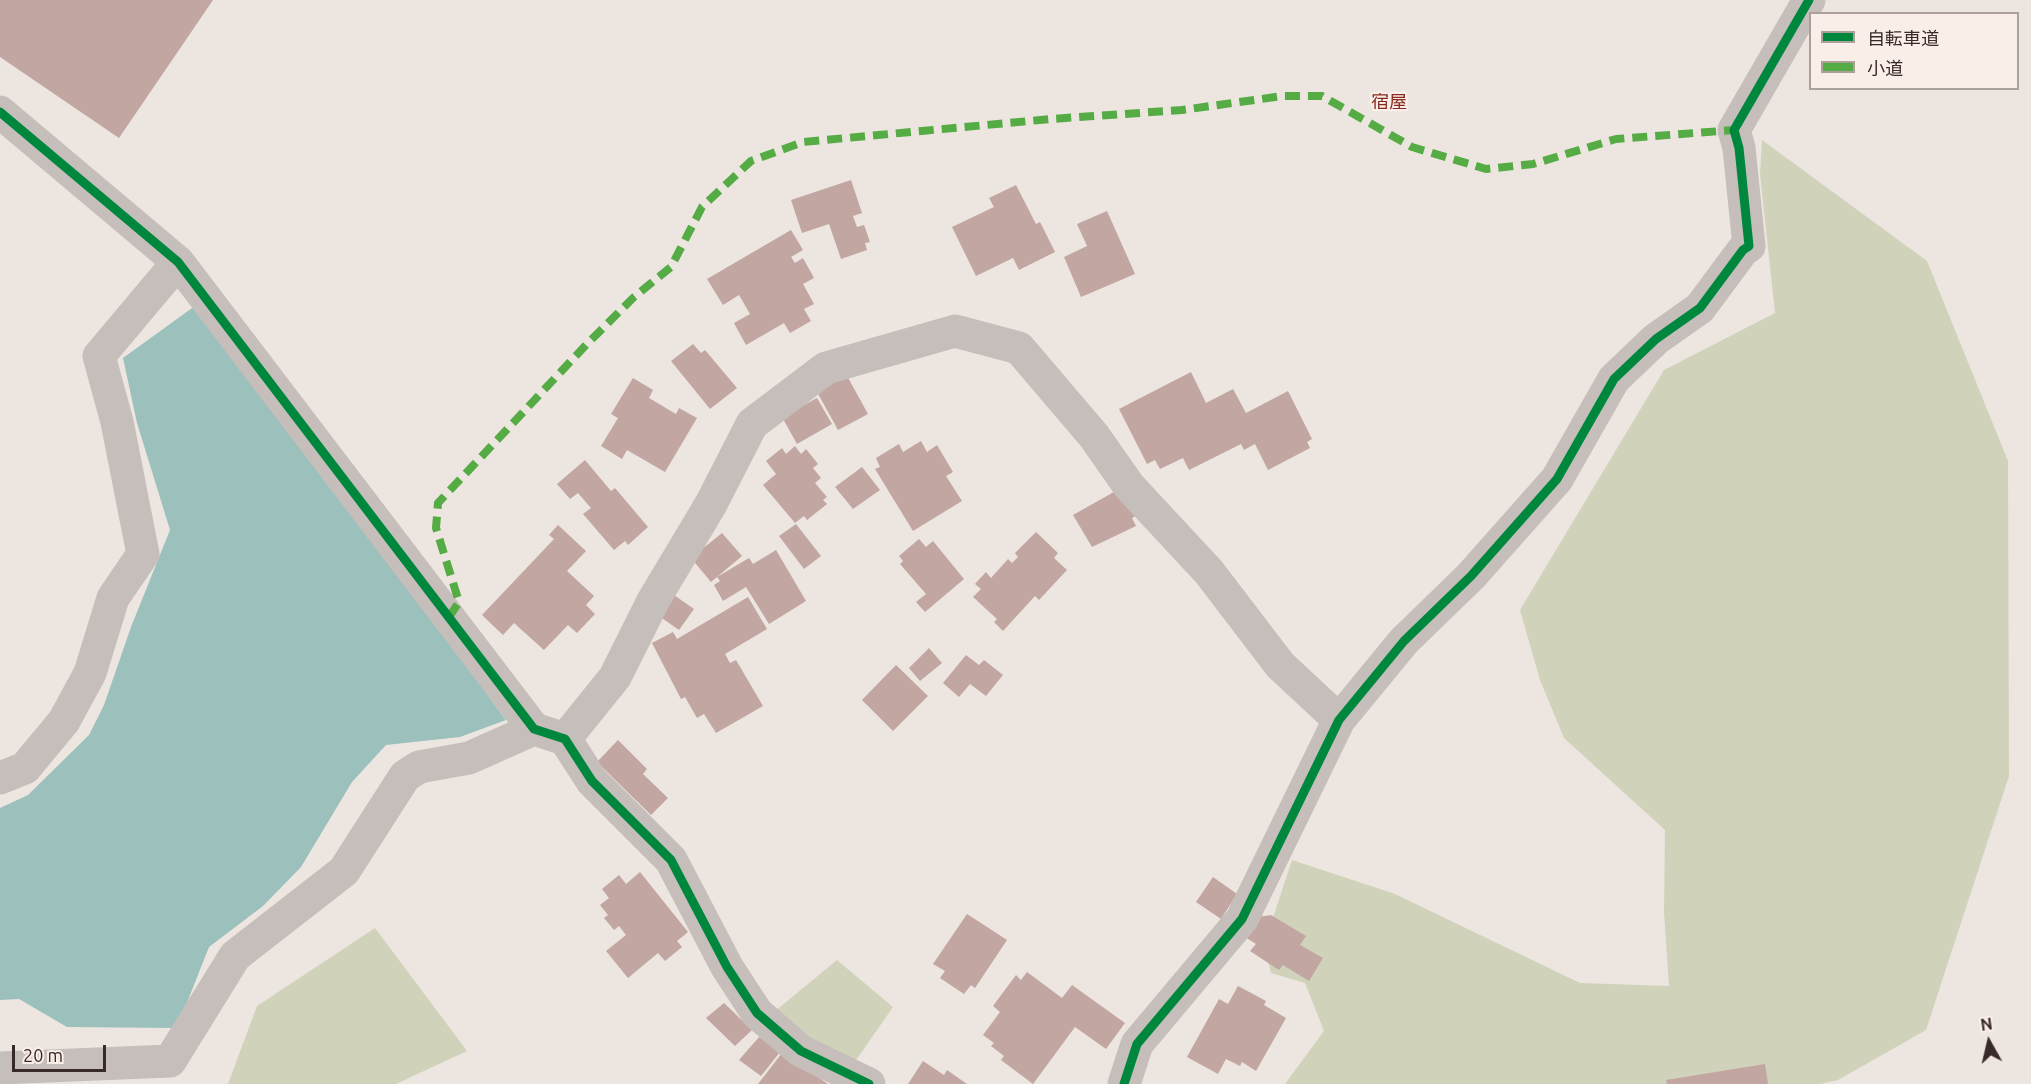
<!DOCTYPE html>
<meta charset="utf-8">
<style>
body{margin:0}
#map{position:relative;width:2031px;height:1084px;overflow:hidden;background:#ede5e0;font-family:Ubuntu,"Noto Sans JP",sans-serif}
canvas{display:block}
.legend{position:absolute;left:1809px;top:12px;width:210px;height:78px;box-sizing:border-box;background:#faefe8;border:2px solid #aca09b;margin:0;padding:8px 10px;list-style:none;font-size:18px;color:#372a28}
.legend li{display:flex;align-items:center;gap:12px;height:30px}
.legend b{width:30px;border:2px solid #aca09b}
.north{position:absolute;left:1959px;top:1012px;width:60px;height:60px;-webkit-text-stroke:4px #faefe8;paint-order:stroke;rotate:352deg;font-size:16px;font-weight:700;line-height:24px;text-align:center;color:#372a28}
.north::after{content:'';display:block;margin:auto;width:21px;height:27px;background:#372a28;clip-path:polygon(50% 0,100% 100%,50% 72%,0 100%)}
.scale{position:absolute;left:12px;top:1045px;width:94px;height:27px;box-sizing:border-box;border:3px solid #372a28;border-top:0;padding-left:8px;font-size:18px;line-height:21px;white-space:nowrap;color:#372a28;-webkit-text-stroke:4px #faefe8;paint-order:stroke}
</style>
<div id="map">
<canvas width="2031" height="1084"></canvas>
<ul class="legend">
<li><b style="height:8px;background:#00873e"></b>自転車道</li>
<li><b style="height:8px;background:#55ab44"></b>小道</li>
</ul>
<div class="north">N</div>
<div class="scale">20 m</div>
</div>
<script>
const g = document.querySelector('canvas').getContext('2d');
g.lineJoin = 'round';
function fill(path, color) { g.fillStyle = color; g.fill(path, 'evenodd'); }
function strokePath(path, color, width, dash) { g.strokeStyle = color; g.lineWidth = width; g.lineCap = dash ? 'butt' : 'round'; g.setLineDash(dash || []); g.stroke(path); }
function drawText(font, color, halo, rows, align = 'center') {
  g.font = font + ' Ubuntu,"Noto Sans JP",sans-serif'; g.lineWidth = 4.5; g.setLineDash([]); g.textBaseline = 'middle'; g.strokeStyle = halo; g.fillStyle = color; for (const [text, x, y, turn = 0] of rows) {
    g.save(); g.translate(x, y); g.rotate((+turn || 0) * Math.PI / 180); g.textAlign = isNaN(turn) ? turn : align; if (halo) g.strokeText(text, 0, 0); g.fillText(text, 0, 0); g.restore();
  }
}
const green = new Path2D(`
 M1762 140 1927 261 2008 461 2009 776 1926 1030 1838 1080 1820 1084H1285L1324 1031 1305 983 1271 973 1264 945 1292 860 1395 894 1580 983 1669 986 1664 912 1665 830 1564 738 1540 680 1520 610 1664 370 1775 313 1760 174Z
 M375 928 467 1051 396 1084H228L257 1006Z
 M837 960 893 1007 852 1066 811 1043 774 1012Z`);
const water = new Path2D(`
 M199 303 506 720 460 737 386 745 352 782 301 867 263 906 209 947 177 1028 67 1027 19 999 0 1000V808L28 795 89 735 104 705 131 627 170 530 137 423 123 358Z`);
const building = new Path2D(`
 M0 0H213L119 138 0 57Z
 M851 180 862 213 853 216 857 227 864 225 870 242 865 243 867 250 841 259 829 224 802 233 791 200Z
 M1016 185 1036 224 1040 222 1055 252 1019 270 1013 258 976 276 952 227 994 207 989 198Z
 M1107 211 1135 274 1081 297 1064 257 1087 246 1077 224Z
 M791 230 803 250 791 257 795 263 803 258 814 278 803 284 814 304 804 309 811 321 790 333 784 323 746 345 734 323 750 314 739 295 723 305 707 279Z
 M693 344 701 353 705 350 737 388 710 409 671 361Z
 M1191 372 1206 403 1233 389 1246 413 1288 391 1312 439 1307 442 1310 448 1268 470 1255 444 1244 450 1241 444 1189 470 1183 458 1160 469 1155 460 1147 464 1119 409Z
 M846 374 868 414 838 430 816 390Z
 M633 378 653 390 649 398 676 414 679 408 697 418 665 472 627 450 622 459 601 446 618 418 611 414Z
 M817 398 832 424 797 444 782 417Z
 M921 441 927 452 937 445 953 472 946 476 962 501 913 531 875 469 880 467 876 458 899 444 903 452Z
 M795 446 801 454 806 449 818 464 813 468 821 478 815 483 827 497 823 500 827 504 807 520 804 516 795 523 763 485 776 474 766 461 782 448 786 454Z
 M585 460 611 491 615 488 648 527 628 545 625 541 614 550 583 514 591 508 578 493 570 499 557 484Z
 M862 467 880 490 853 509 835 487Z
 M1121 488 1137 515 1132 518 1136 526 1092 547 1073 515Z
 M796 524 821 556 804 569 779 536Z
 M558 525 586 551 567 571 594 596 586 605 595 614 577 633 568 625 544 650 514 623 503 635 482 615 554 539 549 535Z
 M1036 532 1058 553 1054 558 1067 570 1039 600 1035 596 1003 631 994 622 997 619 973 597 981 589 975 584 986 572 991 578 1008 559 1012 563 1018 557 1015 553Z
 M722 533 742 556 711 582 691 558Z
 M919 539 926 547 933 541 964 579 925 612 916 602 926 594 900 564 903 561 899 556Z
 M776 550 806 601 769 624 746 587 723 601 714 585 720 581 717 577 749 558 753 564Z
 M671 593 694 609 679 630 656 614Z
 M748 597 767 629 725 654 730 663 736 660 763 706 716 733 704 714 697 718 685 697 681 699 652 643 673 632 677 639Z
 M929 648 942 663 920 681 909 668Z
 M966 655 979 665 984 660 1003 675 986 696 970 684 959 697 943 683Z
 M896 665 928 696 893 731 862 700Z
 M618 740 647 769 643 774 668 798 651 815 597 762Z
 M640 872 688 932 677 941 682 947 665 961 658 953 628 978 606 951 626 935 619 926 614 930 604 918 608 915 600 905 609 898 602 889 619 875 626 884Z
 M1213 877 1237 894 1221 919 1196 902Z
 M967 914 1007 940 975 988 971 985 964 994 940 978 945 971 933 964Z
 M1271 915 1306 936 1300 945 1323 958 1309 981 1283 965 1279 970 1250 951 1256 944 1245 937 1258 917Z
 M1027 972 1062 998 1072 985 1125 1023 1106 1049 1075 1027 1033 1084 1001 1060 1004 1056 991 1046 994 1043 983 1035 1000 1012 993 1006 1016 975 1021 980Z
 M1238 986 1266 1001 1264 1005 1286 1018 1256 1071 1242 1062 1240 1066 1226 1059 1218 1074 1187 1057 1219 999 1228 1004Z
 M724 1003 752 1030 735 1046 706 1018Z
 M759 1037 780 1052 761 1076 739 1060Z
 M782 1053 828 1084H758Z
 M923 1061 944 1075 947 1070 967 1084H908Z
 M1765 1064 1768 1084H1667L1666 1080Z`);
const minor = new Path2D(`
 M0 112 178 262 534 729 565 739 592 781 671 860 727 967 757 1013 801 1051 869 1084
 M565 739 615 677 653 601 711 504 752 424 826 368 955 331 1019 348 1094 436 1129 486 1209 572 1280 665 1339 720
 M0 778 25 768 64 721 90 673 113 598 143 554 117 422 99 356 178 262
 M0 1068 170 1061 235 956 344 871 405 776 419 767 469 758 534 729
 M1124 1084 1137 1044 1242 919 1339 720 1404 641 1471 576 1557 479 1614 379 1656 339 1700 308 1743 250 1749 246 1739 148 1734 130 1809 0`);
const quiet = new Path2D(`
 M449 617 459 602 436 528 438 503 586 345 634 297 671 267 702 207 751 161 803 142 1051 119 1182 110 1283 96H1322L1412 147 1486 169 1533 164 1616 139 1734 130`);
const cycleway = new Path2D(`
 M0 112 178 262 534 729 565 739 592 781 671 860 727 967 757 1013 801 1051 869 1084
 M1124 1084 1137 1044 1242 919 1339 720 1404 641 1471 576 1557 479 1614 379 1656 339 1700 308 1743 250 1749 246 1739 148 1734 130 1809 0`);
const neighbourhoodNames = [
 ["宿屋",1389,102]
];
fill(green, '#d1d2ba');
fill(water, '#9cc0bb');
fill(building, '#c1a6a1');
strokePath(minor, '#c6beba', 33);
strokePath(quiet, '#55ab44', 8, [15, 8]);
strokePath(cycleway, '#00873e', 9);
drawText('18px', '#872a1f', '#faefe8', neighbourhoodNames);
</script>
